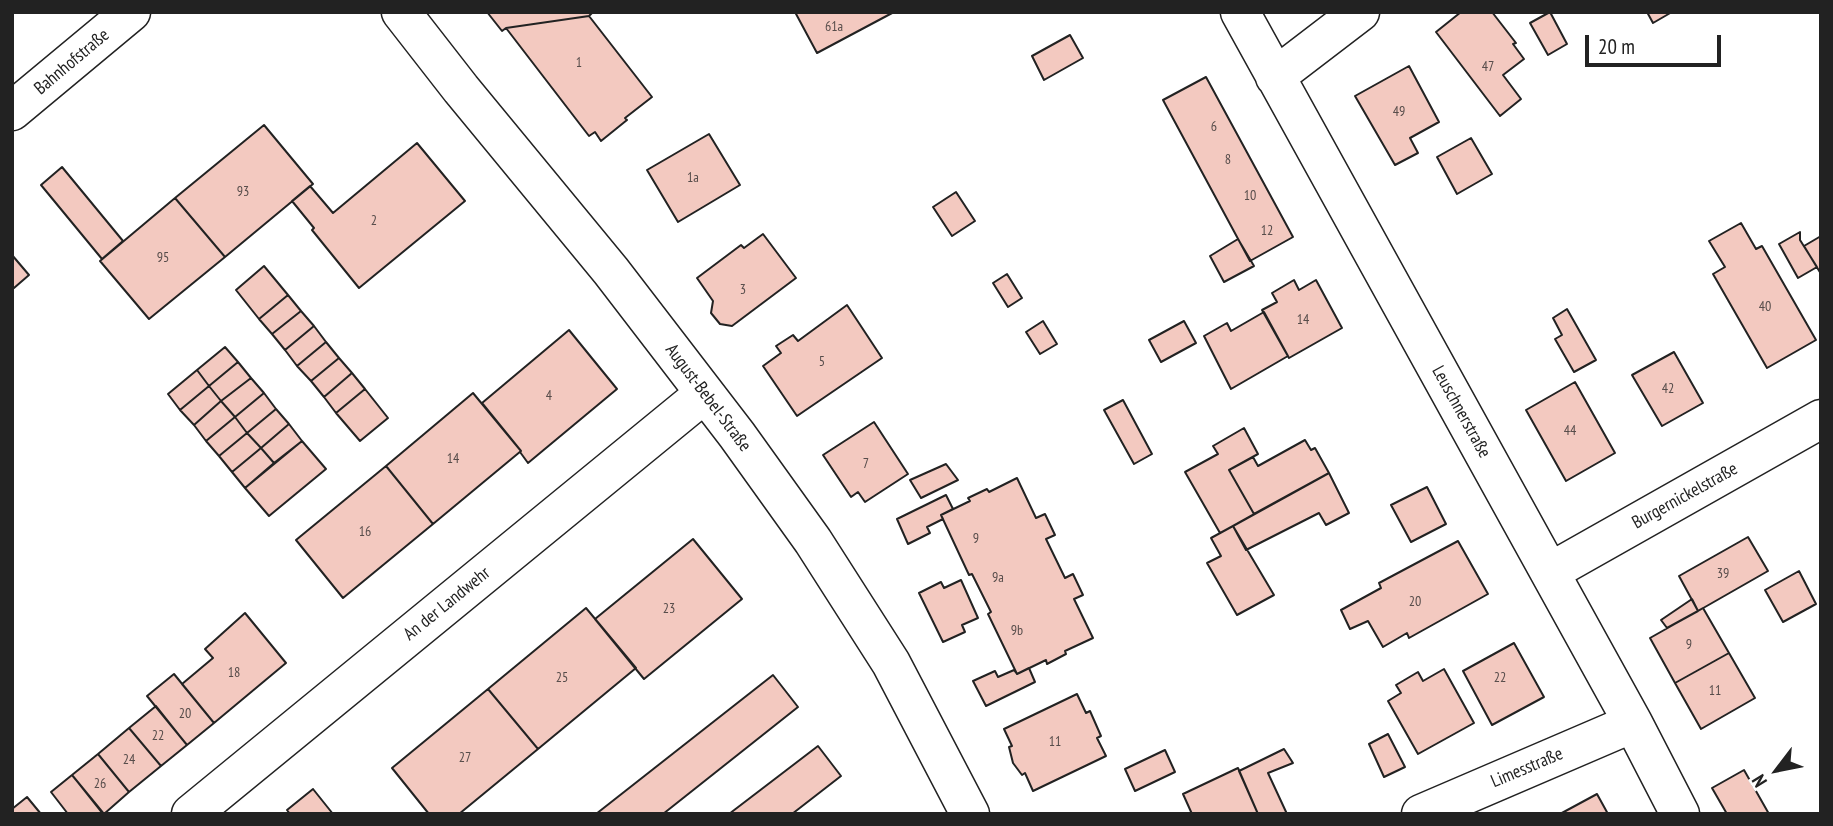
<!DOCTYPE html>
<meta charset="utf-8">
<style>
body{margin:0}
#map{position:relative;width:1833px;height:826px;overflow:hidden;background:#fff;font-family:"PT Sans Narrow",sans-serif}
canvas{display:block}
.frame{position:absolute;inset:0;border:14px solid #222;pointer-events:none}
.north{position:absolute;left:1742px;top:735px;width:70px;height:70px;-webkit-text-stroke:5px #fff;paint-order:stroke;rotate:238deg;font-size:19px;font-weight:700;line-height:28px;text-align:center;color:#222}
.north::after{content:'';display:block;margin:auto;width:24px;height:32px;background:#222;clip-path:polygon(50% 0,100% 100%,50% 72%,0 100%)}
.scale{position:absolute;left:1585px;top:35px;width:136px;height:32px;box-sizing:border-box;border:4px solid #222;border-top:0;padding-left:9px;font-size:21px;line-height:24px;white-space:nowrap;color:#222;-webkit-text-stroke:5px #fff;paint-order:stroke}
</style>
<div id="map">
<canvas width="1833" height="826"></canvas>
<div class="frame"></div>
<div class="north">N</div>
<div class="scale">20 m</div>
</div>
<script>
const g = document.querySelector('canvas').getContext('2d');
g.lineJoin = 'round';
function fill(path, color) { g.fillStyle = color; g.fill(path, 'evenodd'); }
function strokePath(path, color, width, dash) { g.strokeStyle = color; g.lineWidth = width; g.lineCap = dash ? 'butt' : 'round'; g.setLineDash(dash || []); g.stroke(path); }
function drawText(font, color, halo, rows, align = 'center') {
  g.font = font + ' "PT Sans Narrow",sans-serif'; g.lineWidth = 5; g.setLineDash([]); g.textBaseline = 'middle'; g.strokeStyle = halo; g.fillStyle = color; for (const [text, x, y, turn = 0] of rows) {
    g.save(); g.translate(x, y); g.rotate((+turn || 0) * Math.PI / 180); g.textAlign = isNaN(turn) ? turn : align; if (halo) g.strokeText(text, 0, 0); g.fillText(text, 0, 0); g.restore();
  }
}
const building = new Path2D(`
 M487 12H593L589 16 506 28 502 31Z
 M795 12H894L817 53Z
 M1461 12H1492L1516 43 1513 44 1524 59 1503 75 1521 99 1500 116 1436 32Z
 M1550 12 1567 44 1548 55 1530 23Z
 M1647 12H1672L1653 23Z
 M589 16 652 97 625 118 627 120 601 141 595 132 589 136 506 28Z
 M1070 35 1083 58 1044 80 1032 56Z
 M1409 66 1439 122 1410 138 1418 153 1395 165 1355 96Z
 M1206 77 1293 237 1250 261 1163 100Z
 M264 125 313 184 225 257 175 198Z
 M709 134 740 185 678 222 647 170Z
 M1471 138 1492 174 1457 194 1437 157Z
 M417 143 465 201 359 288 312 230 314 228 292 201 310 186 333 213Z
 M62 167 123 241 102 259 41 185Z
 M956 192 975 221 952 236 933 207Z
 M175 198 225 257 149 319 100 261Z
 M1741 223 1756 249 1762 246 1816 340 1767 368 1713 274 1725 267 1709 241Z
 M1800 232V240L1817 267 1798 278 1779 244Z
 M763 234 796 278 732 326 720 324 711 313 713 301 697 278 741 245 744 248Z
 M1821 236V274L1804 246Z
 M1238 239 1254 266 1224 282 1210 256Z
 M12 255 29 275 14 288 12 286Z
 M264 266 288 295 259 319 236 290Z
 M1007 274 1022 298 1008 307 993 283Z
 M1294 280 1299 290 1316 280 1342 328 1289 358 1262 310 1277 302 1272 293Z
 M288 295 301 311 272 334 259 319Z
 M847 305 882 358 797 416 763 366 781 353 776 346 793 335 798 341Z
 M1567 309 1596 360 1574 372 1555 339 1562 335 1553 318Z
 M301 311 314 326 285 350 272 334Z
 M1264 312 1288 356 1231 389 1204 336 1227 323 1231 331Z
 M1043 321 1057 344 1040 354 1026 332Z
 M1184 321 1196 343 1161 362 1149 340Z
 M314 326 326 342 297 366 285 350Z
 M569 330 617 389 528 463 520 452 521 451 482 403Z
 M326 342 339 358 311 381 297 366Z
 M225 347 238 362 209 386 197 370Z
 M1674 352 1703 403 1662 426 1632 375Z
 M339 358 352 373 324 397 311 381Z
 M238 362 251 378 221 401 209 386Z
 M197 370 209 386 180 410 168 394Z
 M352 373 365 389 336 413 324 397Z
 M251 378 264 393 235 417 221 401Z
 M1575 382 1615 453 1566 481 1526 410Z
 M209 386 221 401 194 425 180 410Z
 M365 389 388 418 360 441 336 413Z
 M264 393 276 409 247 433 235 417Z
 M473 393 521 451 433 524 386 466Z
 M1123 400 1152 454 1134 464 1104 410Z
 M221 401 235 417 206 441 194 425Z
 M276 409 289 424 261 448 247 433Z
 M235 417 247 433 219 456 206 441Z
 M874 422 908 474 865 502 858 492 851 497 823 455Z
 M289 424 302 441 274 463 261 448Z
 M1244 428 1258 454 1229 470 1254 514 1220 533 1185 472 1218 454 1213 446Z
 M247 433 261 448 232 472 219 456Z
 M1305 440 1311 450 1315 448 1329 473 1254 514 1229 470 1253 457 1258 466Z
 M302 441 326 469 269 516 245 488Z
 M261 448 274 463 245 488 232 472Z
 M946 464 958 480 921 498 910 480Z
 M386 466 433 524 343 598 296 540Z
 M1329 473 1349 513 1326 525 1319 513 1246 550 1233 526Z
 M1017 478 1036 518 1045 514 1055 535 1046 539 1065 578 1073 574 1083 595 1074 599 1093 638 1065 651 1066 654 1047 664 1046 660 1017 674 988 614 991 612 972 574 969 575 941 515 970 501 968 498 987 489 989 492Z
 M1427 487 1446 524 1411 542 1391 505Z
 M946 495 953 509 941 515 943 519 927 527 930 533 908 544 897 519Z
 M1233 526 1274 595 1237 615 1207 563 1221 556 1211 538Z
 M1748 537 1768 571 1698 611 1679 576Z
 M693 539 742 599 644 679 595 619Z
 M1458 541 1488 594 1409 638 1407 633 1383 647 1368 621 1350 629 1341 610 1381 588 1379 583Z
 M1799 571 1816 604 1783 622 1765 590Z
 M961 580 978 618 962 625 965 632 943 642 919 593 941 582 944 588Z
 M1692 599 1698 611 1667 628 1661 620Z
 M586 608 636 668 538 749 488 689Z
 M1703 608 1729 653 1675 683 1650 638Z
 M245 613 286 663 214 723 182 684 213 658 205 649Z
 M1514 643 1544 697 1492 725 1463 671Z
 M1729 653 1755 698 1701 729 1675 683Z
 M1029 668 1035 682 986 706 973 681 995 671 998 677 1014 670 1017 674Z
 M1444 669 1474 723 1418 754 1388 701 1401 693 1396 685 1418 672 1423 681Z
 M174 674 214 723 187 745 147 696Z
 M773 675 798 707 663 814H596Z
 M488 689 538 749 459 814H429L392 768Z
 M1077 694 1086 713 1090 711 1101 736 1097 738 1106 756 1033 791 1025 773 1022 775 1013 763 1009 747 1012 746 1004 729Z
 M156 706 187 745 161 766 129 728Z
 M129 728 161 766 129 792 98 754Z
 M1388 734 1405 767 1384 777 1369 744Z
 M818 746 841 776 792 814H729Z
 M1284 749 1293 763 1268 773 1287 814H1258L1239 771Z
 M1165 750 1175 772 1135 791 1125 769Z
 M98 754 129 792 104 814 72 775Z
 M1238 768 1258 814H1192L1183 794Z
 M1744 770 1769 814H1727L1712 788Z
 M72 775 103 814H68L51 792Z
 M313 789 333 814H290L287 810Z
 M1597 794 1608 814H1560Z
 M27 797 41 814H12V809Z`);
const minor = new Path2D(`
 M401 12 461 89 611 271 737 435 813 541 891 663 970 814
 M1240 12 1633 723 1680 814
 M1275 77 1360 12
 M1550 572 1821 419
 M191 814 704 394
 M1421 814 1633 723`);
const tertiary = new Path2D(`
 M12 111 131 12`);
const numberNames = [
 ["61a",834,27],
 ["1",579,63],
 ["47",1488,67],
 ["49",1399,112],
 ["6",1214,127],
 ["8",1228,160],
 ["1a",693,178],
 ["93",243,192],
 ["10",1250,196],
 ["2",374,221],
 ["12",1267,231],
 ["95",163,258],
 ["3",743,290],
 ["40",1765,307],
 ["14",1303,320],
 ["5",822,362],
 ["42",1668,389],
 ["4",549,396],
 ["44",1570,431],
 ["14",453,459],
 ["7",866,464],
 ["16",365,532],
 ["9",976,539],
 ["39",1723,574],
 ["9a",998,578],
 ["20",1415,602],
 ["23",669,609],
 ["9b",1017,631],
 ["9",1689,645],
 ["18",234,673],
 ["25",562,678],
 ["22",1500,678],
 ["11",1715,691],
 ["20",185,714],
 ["22",158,736],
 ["11",1055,742],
 ["27",465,758],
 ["24",129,760],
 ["26",100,784]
];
const streetNames = [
 ["Bahnhofstraße",72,62,-40],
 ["August-Bebel-Straße",708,398,53],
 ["Leuschnerstraße",1461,412,61],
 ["Burgernickelstraße",1685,496,-29],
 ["An der Landwehr",447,604,-39],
 ["Limesstraße",1527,768,-23]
];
fill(building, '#f3c9c0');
strokePath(building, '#222', 2);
strokePath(minor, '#222', 41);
strokePath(tertiary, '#222', 41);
strokePath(minor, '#fff', 38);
strokePath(tertiary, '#fff', 38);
drawText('14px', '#564c4a', null, numberNames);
drawText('18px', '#222', '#fff', streetNames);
</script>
